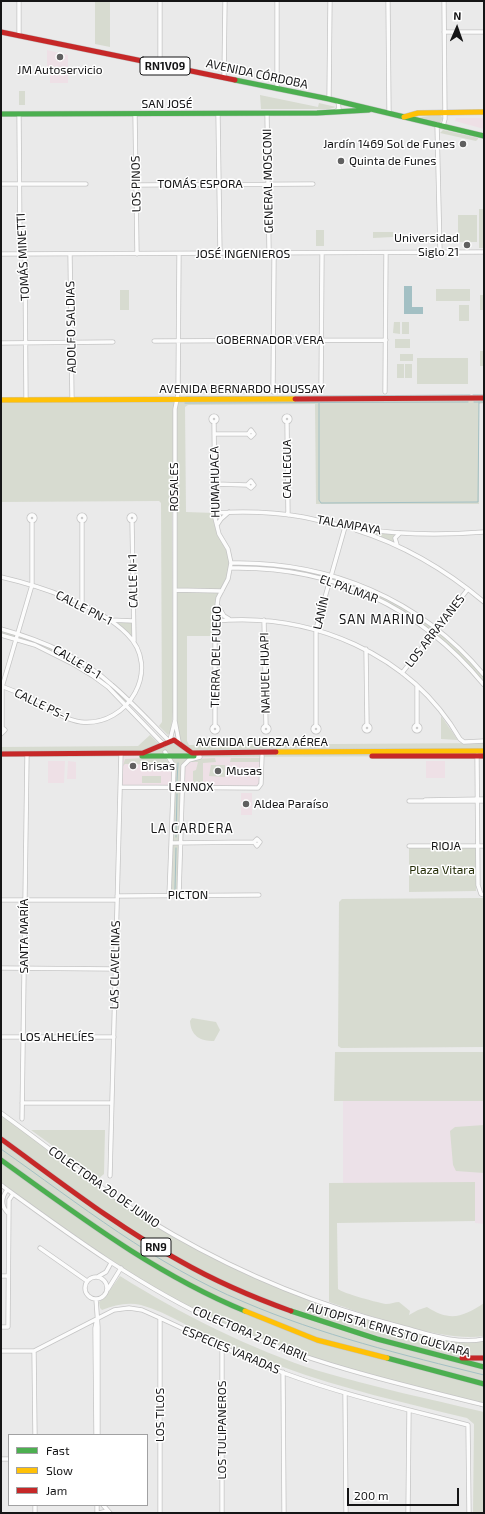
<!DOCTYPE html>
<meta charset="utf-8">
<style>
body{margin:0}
#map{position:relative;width:485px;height:1514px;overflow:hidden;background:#eaeaea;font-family:"Exo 2",sans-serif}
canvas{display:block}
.frame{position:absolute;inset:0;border:2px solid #151516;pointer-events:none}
.legend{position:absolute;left:8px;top:1434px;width:140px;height:72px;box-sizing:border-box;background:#fff;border:1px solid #a1a1a2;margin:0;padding:5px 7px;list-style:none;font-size:12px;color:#151516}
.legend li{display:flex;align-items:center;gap:8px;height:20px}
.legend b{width:20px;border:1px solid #a1a1a2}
.north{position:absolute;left:437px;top:8px;width:40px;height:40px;-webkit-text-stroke:3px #fff;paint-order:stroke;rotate:2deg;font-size:11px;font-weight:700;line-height:16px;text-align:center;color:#151516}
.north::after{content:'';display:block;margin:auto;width:14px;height:18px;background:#151516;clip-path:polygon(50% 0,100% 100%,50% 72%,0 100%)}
.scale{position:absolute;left:347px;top:1488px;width:112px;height:18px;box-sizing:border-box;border:2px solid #151516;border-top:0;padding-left:5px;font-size:12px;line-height:14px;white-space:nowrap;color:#151516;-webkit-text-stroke:3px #fff;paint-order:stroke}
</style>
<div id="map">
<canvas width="485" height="1514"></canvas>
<div class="frame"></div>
<ul class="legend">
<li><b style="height:5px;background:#4caf50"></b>Fast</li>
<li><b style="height:5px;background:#ffc107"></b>Slow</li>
<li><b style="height:5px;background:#c62828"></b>Jam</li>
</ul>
<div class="north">N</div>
<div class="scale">200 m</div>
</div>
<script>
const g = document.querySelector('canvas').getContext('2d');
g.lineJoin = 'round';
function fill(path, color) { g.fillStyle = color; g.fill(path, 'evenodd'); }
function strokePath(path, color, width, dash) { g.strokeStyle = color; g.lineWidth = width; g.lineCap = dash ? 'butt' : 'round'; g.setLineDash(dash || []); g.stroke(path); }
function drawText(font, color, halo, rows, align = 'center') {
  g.font = font + ' "Exo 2",sans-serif'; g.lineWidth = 3; g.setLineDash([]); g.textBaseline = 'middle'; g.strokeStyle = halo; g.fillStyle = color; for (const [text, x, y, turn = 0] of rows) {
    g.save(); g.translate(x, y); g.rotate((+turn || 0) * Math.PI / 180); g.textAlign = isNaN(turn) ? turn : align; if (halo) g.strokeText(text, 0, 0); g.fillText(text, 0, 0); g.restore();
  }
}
const commercial = new Path2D(`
 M47 50 68 55V83H50V74L47 73Z
 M456 118H484V129L455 121Z
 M166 756 173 762V787H120L121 757Z
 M262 756 260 787H182L184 764 200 757Z
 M48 761H65L64 783H48Z
 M68 761 76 762V779H67Z
 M426 761H445V778H426Z
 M241 793H252V815H241Z`);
const industrial = new Path2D(`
 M343 1101H484V1224L475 1223 474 1183H343Z`);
const green = new Path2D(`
 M95 1H110V47L95 44Z
 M19 91H25V105H19Z
 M260 95 318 107 319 103 336 107 329 109H261Z
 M440 115 443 118 440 123 419 117Z
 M443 130 478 138V139L476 141 440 133Z
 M479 209H484V248H479Z
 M458 215H477V242H458Z
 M316 230H324V246H316Z
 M373 232H393V237L373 238Z
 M436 289H470V301H436Z
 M120 290H129V310H120Z
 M480 295H484V310H480Z
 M459 305H469V321H459Z
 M394 322H400V334L393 333Z
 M402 322H409V334H402Z
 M395 339H410V348H395Z
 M480 351H484V366H480Z
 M400 354H413V361H400Z
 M417 358H468V384H417Z
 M397 364H404V378H397Z
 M405 364H412V378H405Z
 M484 398V403L479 404V504H316L315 404 188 405 185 407 186 512 215 513 219 534 228 549 231 563H248L319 571 394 601 451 641 484 675V685C439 630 376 590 307 574 284 569 255 570 231 568L218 598 215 636H187V741L189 745 484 743V756L200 757 184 764 179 895 169 896 174 766 170 759 148 756 1 757V754L131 753 177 742 174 501H172L173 712 171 731 168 735 159 726 162 722 161 503 159 501 1 502V400Z
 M345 527 400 533 395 538 398 546Z
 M109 620 133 621 134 641Z
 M1 629 55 648 96 672 130 702 127 706 108 687 52 653 1 635Z
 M441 716 458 740 441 739Z
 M150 735 159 744 146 751 1 753V747L138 746Z
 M144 758 166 759 172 765 125 764 123 766 125 759Z
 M215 758 216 762 203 763V783L202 785H197L193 781V771L196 770 198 762H187L198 759Z
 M231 758H260V762H230Z
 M211 765H225V777L209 776Z
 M142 776H161V783H142Z
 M409 848H476V891L409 892Z
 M484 898V1047L341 1048 338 1046 339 902 342 899Z
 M192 1018 216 1022 220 1030 214 1041C200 1041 191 1036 190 1021Z
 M335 1052H484V1101H334Z
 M1 1113 141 1214 218 1258 297 1294 392 1324 451 1338 467 1340 484 1339V1405L321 1363 220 1324 160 1293 111 1263 1 1185Z
 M484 1125V1173L456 1171 453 1165 450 1131 455 1127Z
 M31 1130H105L104 1174 98 1179Z
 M475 1182V1221L337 1223 338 1289C342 1293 379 1303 386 1304 391 1304 395 1302 399 1302L410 1311 409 1315 418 1310 427 1307C450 1322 463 1317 484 1303V1336C442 1342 370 1316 329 1302V1183Z
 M120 1276C179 1313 252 1350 319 1371 373 1387 429 1399 484 1412V1513H473L474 1424 467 1418C405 1403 343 1389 283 1367 263 1360 243 1352 223 1344 196 1332 170 1313 141 1305 127 1302 115 1305 102 1310L100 1308 99 1302 105 1297Z`);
const water = new Path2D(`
 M404 286H412V307H423V314H404Z`);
const stream = new Path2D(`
 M473 395H484
 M186 397 470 395
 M319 402V500L321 503 478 502 479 402
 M474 402H484
 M185 403 468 402
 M177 781 178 763
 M176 837 177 794
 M175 889 176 848
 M1 1149C79 1204 155 1265 244 1302 321 1335 403 1355 484 1375`);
const street = new Path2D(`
 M19 1V36
 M160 1V65
 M277 1V89
 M388 1 389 113
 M444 32H484
 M224 78 225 1
 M329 99 330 1
 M335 112 339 109 338 101
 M19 114 20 248 25 256 26 400
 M135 114 137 254
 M218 114 220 254
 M267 114 269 249 274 259 273 392
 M437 124 440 252
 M443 126 445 119 444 1
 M1 184H86
 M136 185 313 184
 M1 254 484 252
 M70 254 72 400
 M154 341 386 340
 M1 343 113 342
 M321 392 322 254
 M385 392 386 253
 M284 419a3 3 0 1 1 6 0a3 3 0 1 1-6 0Z
 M211 419a3 3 0 1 1 6 0a3 3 0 1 1-6 0Z
 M214 422 215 518 219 534 228 549 231 563 228 579 218 598 215 621V726
 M287 422 288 515
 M214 434H248L251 437 254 434 251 430 248 434
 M215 484 247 485 251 488 254 485 251 481 247 485
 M215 513C245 511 274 512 303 517 323 521 342 527 363 529 403 535 444 535 484 532
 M29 518a3 3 0 1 1 6 0a3 3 0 1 1-6 0Z
 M129 518a3 3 0 1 1 6 0a3 3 0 1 1-6 0Z
 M79 518a3 3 0 1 1 6 0a3 3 0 1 1-6 0Z
 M82 521V605
 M132 521 134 641
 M217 525 221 519 229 512
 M356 530C404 545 446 570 484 602
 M397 545 395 538 400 533
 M231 563C329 561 421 599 484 675
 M231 568C333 566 419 606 484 685
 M1 577C40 586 98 605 127 634 162 668 129 727 81 722 64 720 49 708 35 700 24 695 12 690 1 686
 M175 590 222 591
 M218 606 224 616 229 619
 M110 620 133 621
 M264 620 266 726
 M215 621C311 612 410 653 460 739L464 742 484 741
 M1 629C41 640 81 657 112 685 132 702 150 722 169 741
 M1 635 35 645 75 665 93 676 108 687 164 745
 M366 649 367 725
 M402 673 468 589
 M175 721 179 742
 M364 728a3 3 0 1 1 6 0a3 3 0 1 1-6 0Z
 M414 728a3 3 0 1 1 6 0a3 3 0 1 1-6 0Z
 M316 725V629L345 527
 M417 725V686
 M313 729a3 3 0 1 1 6 0a3 3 0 1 1-6 0Z
 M263 729a3 3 0 1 1 6 0a3 3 0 1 1-6 0Z
 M212 729a3 3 0 1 1 6 0a3 3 0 1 1-6 0Z
 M1 727 5 730 1 734
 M2 727V687L32 585V521
 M170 740 175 720V409L178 394 179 254
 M165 752 174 766 169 896
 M477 755 478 885 481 894 484 895
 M120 787 258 788 261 784 262 756
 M425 800 484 799
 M409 801H484
 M171 843 254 842 257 839 260 842 257 846 254 842
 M409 846H484
 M179 895 183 766 189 760 200 757
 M117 896 259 895
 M1 900H117
 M1 968 115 969
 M1 1037H114
 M22 1103H112
 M1 1113C58 1154 113 1200 174 1235 244 1275 320 1306 398 1326 425 1333 456 1345 484 1339
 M22 1119 27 754
 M110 1176 121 753
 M1 1185C71 1236 142 1288 221 1324 306 1362 394 1383 484 1405
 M7 1190C1 1198 1 1206 8 1213
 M40 1248 87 1281
 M1 1276H8
 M99 1276 106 1272 111 1263
 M85 1288a11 11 0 1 1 22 0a11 11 0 1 1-22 0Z
 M108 1289 121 1268
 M96 1299 98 1327V1435
 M160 1318V1513
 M1 1327H8L9 1200 13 1194
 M1 1351H34L114 1310 129 1308 142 1310C190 1331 235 1355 284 1373 344 1395 406 1409 468 1425L469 1513
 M34 1351 35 1435
 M283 1372 284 1513
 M345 1394 346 1513
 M96 1435 95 1328 96 1323
 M1 1459H9
 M35 1505V1513
 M97 1505V1513
 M103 1505 110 1513
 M99 1513 107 1511
 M222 1513V1348
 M408 1513 409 1410`);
const fast = new Path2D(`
 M235 80 329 99 484 136
 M1 114 317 113 369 110
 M142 756H194
 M1 1160C79 1216 155 1274 245 1311
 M291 1311 377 1339 484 1367
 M387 1358 484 1384`);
const slow = new Path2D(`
 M404 117 418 113 484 112
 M1 400 295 399
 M276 752 484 751
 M245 1311 317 1340 387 1358`);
const jam = new Path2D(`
 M1 32 235 80
 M295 399 484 398
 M1 754 143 753 174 740 192 753 276 752
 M372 756H484
 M1 1139C59 1181 116 1226 180 1261 215 1281 252 1297 291 1311
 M462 1358H484`);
const markers = [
 [60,57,4,"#606060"],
 [463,144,4,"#606060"],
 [341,161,4,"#606060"],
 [467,245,4,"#606060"],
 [133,766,4,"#606060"],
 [218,771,4,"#606060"],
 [246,804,4,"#606060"]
];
const shields = [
 [165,66,50],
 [156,1247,30]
];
const shieldNames = [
 ["RN1V09",165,66],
 ["RN9",156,1247]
];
const poiNames = [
 ["JM Autoservicio",60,70,"center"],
 ["Jardín 1469 Sol de Funes",455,144,"right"],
 ["Quinta de Funes",349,161],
 ["Universidad",459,238,"right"],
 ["Siglo 21",459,252,"right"],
 ["Brisas",141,766],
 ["Musas",226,771],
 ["Aldea Paraíso",254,804]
];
const streetNames = [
 ["AVENIDA CÓRDOBA",257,74,12],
 ["SAN JOSÉ",167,104],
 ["GENERAL MOSCONI",268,181,-91],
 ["LOS PINOS",136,184,-91],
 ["TOMÁS ESPORA",200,184],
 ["JOSÉ INGENIEROS",243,254],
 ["TOMÁS MINETTI",23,257,-93],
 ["ADOLFO SALDIAS",71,327,-91],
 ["GOBERNADOR VERA",270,340],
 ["AVENIDA BERNARDO HOUSSAY",242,389],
 ["CALILEGUA",287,469,-90],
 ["HUMAHUACA",215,482,-91],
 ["ROSALES",174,487,-90],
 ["TALAMPAYA",349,525,10],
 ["CALLE N-1",133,581,-91],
 ["EL PALMAR",349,589,20],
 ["CALLE PN-1",84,608,27],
 ["LANÍN",321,613,-77],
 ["LOS ARRAYANES",435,631,-52],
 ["TIERRA DEL FUEGO",216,657,-89],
 ["CALLE B-1",77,662,31],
 ["NAHUEL HUAPI",265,673,-91],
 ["CALLE PS-1",42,705,26],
 ["AVENIDA FUERZA AÉREA",262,742],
 ["LENNOX",191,787],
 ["RIOJA",446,846],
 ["PICTON",188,895],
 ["SANTA MARÍA",24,936,-90],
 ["LAS CLAVELINAS",115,965,-89],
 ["LOS ALHELÍES",57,1037],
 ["COLECTORA 20 DE JUNIO",104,1187,35],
 ["AUTOPISTA ERNESTO GUEVARA",389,1330,16],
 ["COLECTORA 2 DE ABRIL",251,1334,23],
 ["ESPECIES VARADAS",231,1350,23],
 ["LOS TILOS",160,1415,-90],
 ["LOS TULIPANEROS",222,1430,-90]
];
const parkNames = [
 ["Plaza Vitara",442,870]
];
const neighbourhoodNames = [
 ["SAN MARINO",382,620],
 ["LA CARDERA",192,829]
];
fill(commercial, '#eee0e6');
fill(industrial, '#ece1e8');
fill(green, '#d7dbd0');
fill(water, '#a3c0c4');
strokePath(stream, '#a3c0c4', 1);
strokePath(street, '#c5c5c5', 5);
strokePath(fast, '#c5c5c5', 6);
strokePath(slow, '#c5c5c5', 6);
strokePath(jam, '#c5c5c5', 6);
strokePath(street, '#fcfcfc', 3.5);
strokePath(fast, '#4caf50', 5);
strokePath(slow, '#ffc107', 5);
strokePath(jam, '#c62828', 5);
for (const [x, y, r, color] of markers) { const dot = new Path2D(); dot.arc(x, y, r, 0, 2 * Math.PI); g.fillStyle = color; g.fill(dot); strokePath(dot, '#fff', 1.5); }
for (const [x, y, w] of shields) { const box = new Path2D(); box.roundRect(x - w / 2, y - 9, w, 18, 3); g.fillStyle = '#fff'; g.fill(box); strokePath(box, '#151516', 1); }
drawText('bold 11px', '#151516', null, shieldNames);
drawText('12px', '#151516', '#fff', poiNames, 'left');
drawText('12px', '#151516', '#fff', streetNames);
drawText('12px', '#242d07', '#fff', parkNames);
g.letterSpacing = '1px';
drawText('13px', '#151516', '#fff', neighbourhoodNames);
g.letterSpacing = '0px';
</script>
